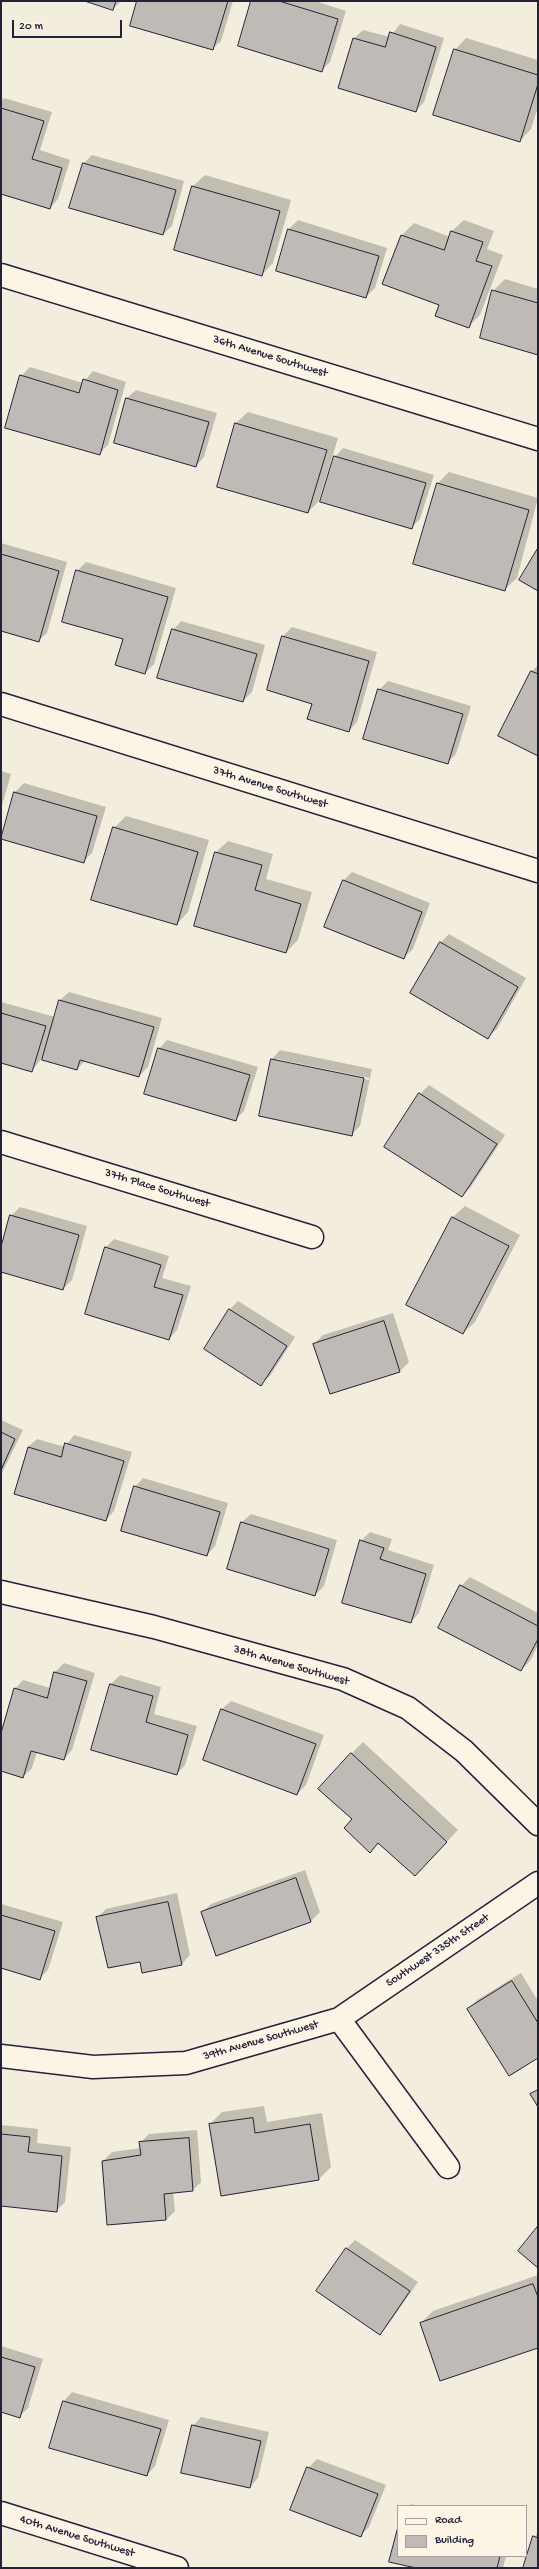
<!DOCTYPE html>
<style>
body{margin:0}
#map{position:relative;width:539px;height:2569px;overflow:hidden;background:#f3edde;font-family:"Gochi Hand",sans-serif}
canvas{display:block}
.frame{position:absolute;inset:0;border:2px solid #22223b;pointer-events:none}
.legend{position:absolute;left:397px;top:2505px;width:130px;height:52px;box-sizing:border-box;background:#fcf5e5;border:1px solid #a5a1a1;margin:0;padding:5px 7px;list-style:none;font-size:12px;color:#22223b}
.legend li{display:flex;align-items:center;gap:8px;height:20px}
.legend b{width:20px;border:1px solid #a5a1a1}
.scale{position:absolute;left:12px;top:20px;width:110px;height:18px;box-sizing:border-box;border:2px solid #22223b;border-top:0;padding-left:5px;font-size:12px;line-height:14px;white-space:nowrap;color:#22223b;-webkit-text-stroke:3px #fcf5e5;paint-order:stroke}
</style>
<div id="map">
<canvas width="539" height="2569"></canvas>
<div class="frame"></div>
<ul class="legend">
<li><b style="height:5px;background:#fcf5e5"></b>Road</li>
<li><b style="height:11px;background:#bfbab6"></b>Building</li>
</ul>
<div class="scale">20 m</div>
</div>
<script>
const g = document.querySelector('canvas').getContext('2d');
g.lineJoin = 'round';
function fill(path, color) { g.fillStyle = color; g.fill(path, 'evenodd'); }
function strokePath(path, color, width, dash) { g.strokeStyle = color; g.lineWidth = width; g.lineCap = dash ? 'butt' : 'round'; g.setLineDash(dash || []); g.stroke(path); }
function drawText(font, color, halo, rows, align = 'center') {
  g.font = font + ' "Gochi Hand",sans-serif'; g.lineWidth = 3; g.setLineDash([]); g.textBaseline = 'middle'; g.strokeStyle = halo; g.fillStyle = color; for (const [text, x, y, turn = 0] of rows) {
    g.save(); g.translate(x, y); g.rotate((+turn || 0) * Math.PI / 180); g.textAlign = isNaN(turn) ? turn : align; if (halo) g.strokeText(text, 0, 0); g.fillText(text, 0, 0); g.restore();
  }
}
const shadow = new Path2D(`
 M88 1H121L113 9Z
 M138 1H233L221 41 212 49Z
 M252 1H315L346 11 330 62 321 71Z
 M400 24 444 38 424 102 416 111 354 38 363 30 390 37Z
 M466 38 538 60V107L531 129 520 141 455 50Z
 M4 98 52 112 40 150 70 160 58 199 50 208 1 193V101Z
 M92 155 184 181 172 226 163 234 83 164Z
 M205 175 291 200 273 263 262 275 175 249 193 186Z
 M298 220 387 248 375 288 366 297 277 270 289 229Z
 M464 220 494 231 487 249 503 255 480 315 468 327 441 304 384 284 402 235 414 223 450 237 452 231Z
 M505 279 538 289V354L493 291Z
 M30 367 83 383 93 371 126 382 108 445 99 454 21 376Z
 M136 390 217 413 204 457 196 466 127 398Z
 M248 412 338 438 319 501 308 512 236 423Z
 M343 448 434 475 420 519 411 528 335 457Z
 M449 472 538 498 517 578 505 589 437 484Z
 M1 543 67 562 47 633 38 641 1 630Z
 M86 562 176 588 154 664 145 673 77 571Z
 M181 621 265 645 252 692 243 701 173 630Z
 M292 627 377 652 357 722 349 731 313 703 268 689 283 636Z
 M538 665V755L500 735 532 671Z
 M388 681 471 706 456 754 447 763 379 690Z
 M1 771 11 774 1 809Z
 M24 783 106 807 92 853 83 862 2 838 15 792Z
 M126 816 209 840 188 912 177 924 114 828Z
 M228 841 273 854 266 879 312 892 298 940 286 952 195 926 216 852Z
 M352 872 430 903 413 949 404 957 344 880Z
 M449 934 526 978 497 1029 488 1037 412 993 441 942Z
 M69 992 162 1018 148 1067 139 1076 85 1061 77 1069 41 1059 32 1071 1 1062V1002L55 1017 60 1000Z
 M167 1040 258 1067 244 1111 235 1120 159 1049Z
 M280 1050 372 1069 360 1126 351 1135 260 1116 272 1059ZM277 1059 369 1078V1080L277 1061Z
 M429 1085 505 1135 471 1187 462 1196 420 1094Z
 M465 1206 520 1235 475 1322 463 1333 408 1304 453 1217Z
 M20 1207 87 1226 72 1280 63 1289 1 1271V1251L11 1216Z
 M114 1239 169 1256 162 1278 191 1286 177 1330 169 1339 105 1248Z
 M238 1301 295 1337 270 1376 261 1384 229 1310Z
 M393 1313 409 1362 400 1371 330 1393 314 1344 323 1335Z
 M1 1420 23 1430 1 1475Z
 M74 1435 132 1452 114 1511 106 1520 28 1447 37 1439 65 1447Z
 M143 1478 228 1503 215 1546 207 1555 135 1487Z
 M251 1514 337 1540 324 1586 315 1595 242 1522Z
 M370 1532 392 1539 388 1550 434 1565 419 1613 411 1622 361 1541Z
 M470 1577 538 1613V1645L530 1661 521 1670 461 1586Z
 M64 1663 95 1673 72 1750 64 1759 37 1752 32 1768 23 1777 1 1770V1736L15 1689 23 1680 50 1688 55 1672Z
 M120 1675 161 1687 154 1714 197 1726 185 1765 177 1774 93 1749 111 1684Z
 M231 1701 324 1735 306 1785 297 1794 222 1709Z
 M363 1742 458 1830 427 1863 379 1842 370 1851 353 1819 351 1754Z
 M305 1870 320 1912 311 1921 217 1955 202 1913 211 1904Z
 M177 1893 190 1955 182 1964 140 1961 98 1917 106 1909Z
 M1 1904 63 1922 48 1970 39 1979 1 1967Z
 M521 1973 538 2001V2057L469 2009 477 2000Z
 M264 2106 267 2122 322 2113 331 2167 319 2179 222 2194 210 2124 222 2112Z
 M1 2125 38 2129 37 2143 71 2147 65 2202 56 2211 1 2205Z
 M197 2130 201 2182 193 2190 173 2192 175 2211 166 2220 103 2161 112 2152 141 2148 140 2143 149 2134Z
 M355 2240 418 2282 388 2325 380 2334 317 2291 347 2248Z
 M538 2275V2347L421 2323 433 2311Z
 M1 2346 43 2359 28 2408 20 2416 1 2411Z
 M72 2392 169 2420 155 2466 147 2475 64 2401Z
 M201 2417 269 2432 258 2478 250 2487 193 2426Z
 M317 2459 386 2485 369 2527 361 2535 308 2468Z
 M411 2504 420 2506H409Z
 M398 2531V2556H506L503 2568H420L391 2561Z
 M538 2533V2568H524L534 2537Z`);
const building = new Path2D(`
 M85 1H116L113 10Z
 M137 1H228L213 50 130 26Z
 M251 1H279L338 19 322 72 238 46Z
 M390 32 436 47 416 112 338 88 353 38 385 47Z
 M454 49 538 75V84L520 142 433 115Z
 M1 108 44 121 32 159 62 168 50 209 1 194Z
 M83 163 176 190 163 235 69 208Z
 M192 186 280 211 262 276 174 250Z
 M288 229 379 256 366 298 276 271Z
 M451 231 483 242 476 261 492 266 469 328 435 316 439 305 382 284 401 235 444 250Z
 M492 290 538 303V355L480 338Z
 M20 375 79 393 83 379 118 390 100 455 5 428Z
 M126 398 209 422 196 467 114 443Z
 M235 423 327 450 308 513 217 487Z
 M334 456 426 483 412 529 320 502Z
 M437 483 529 510 505 591 413 564Z
 M538 548V591L519 580Z
 M1 554 59 571 39 642 1 631Z
 M76 570 168 597 145 674 115 665 123 639 62 622Z
 M172 629 257 654 243 702 157 678Z
 M282 636 369 661 349 732 307 719 312 704 267 690Z
 M531 671 538 674V756L498 736Z
 M378 689 463 714 448 764 363 739Z
 M14 792 97 816 84 863 1 839Z
 M113 827 198 852 177 925 91 900Z
 M215 852 262 865 255 890 301 904 286 953 194 926Z
 M343 880 422 912 404 959 324 927Z
 M440 942 518 987 488 1039 410 993Z
 M59 1000 154 1027 139 1077 80 1060 77 1070 42 1060Z
 M1 1013 46 1026 32 1072 1 1063Z
 M158 1048 250 1075 236 1121 144 1094Z
 M271 1059 364 1078 352 1136 259 1116Z
 M419 1093 497 1144 462 1197 384 1147Z
 M10 1215 79 1235 63 1290 1 1272V1247Z
 M452 1217 509 1246 463 1334 406 1305Z
 M105 1247 161 1265 154 1287 183 1295 169 1340 85 1314Z
 M229 1309 287 1346 261 1386 204 1349Z
 M384 1321 400 1372 330 1394 313 1344Z
 M1 1432 15 1439 1 1470Z
 M65 1443 124 1461 106 1521 14 1494 28 1447 61 1457Z
 M134 1486 220 1512 207 1556 121 1531Z
 M241 1522 329 1549 315 1596 227 1569Z
 M360 1540 384 1548 380 1559 426 1574 411 1623 342 1603Z
 M460 1585 538 1626V1639L521 1671 438 1628Z
 M54 1672 87 1681 64 1760 31 1751 23 1778 1 1771V1733L14 1688 47 1698Z
 M110 1684 153 1696 146 1722 188 1735 177 1775 91 1750Z
 M221 1709 316 1744 297 1795 203 1760Z
 M351 1753 447 1842 415 1876 378 1843 370 1853 344 1828 352 1819 318 1789Z
 M296 1878 311 1922 216 1956 201 1912Z
 M168 1902 182 1965 142 1973 140 1962 108 1968 96 1917Z
 M1 1915 55 1931 40 1980 1 1968Z
 M512 1981 538 2023V2058L509 2076 467 2009Z
 M538 2090V2107L530 2094Z
 M253 2118 255 2133 310 2124 319 2180 221 2196 209 2124Z
 M1 2134 30 2137 28 2152 62 2156 57 2212 1 2206Z
 M189 2138 193 2191 164 2194 166 2220 107 2225 102 2161 141 2155 139 2142Z
 M538 2226V2268L518 2251Z
 M346 2248 410 2291 380 2335 316 2291Z
 M533 2284 538 2297V2348L440 2381 420 2323Z
 M1 2357 35 2367 20 2418 1 2412Z
 M63 2401 161 2429 147 2476 49 2448Z
 M192 2425 261 2441 250 2488 181 2473Z
 M307 2467 378 2494 361 2537 290 2510Z
 M398 2527V2556H500L497 2568H416L389 2562Z
 M533 2536 538 2538V2568H523Z`);
const street = new Path2D(`
 M1 275 538 439
 M1 704 538 871
 M1 1142 312 1237
 M1 1592 154 1627 343 1679 408 1708 464 1751 538 1824
 M339 2019 448 2167
 M1 2056 93 2067 186 2063 339 2019 538 1883
 M1 2513 177 2568`);
const streetNames = [
 ["36th Avenue Southwest",270,357,17],
 ["37th Avenue Southwest",270,788,17],
 ["37th Place Southwest",157,1189,17],
 ["38th Avenue Southwest",291,1666,16],
 ["Southwest 335th Street",438,1951,-34],
 ["39th Avenue Southwest",261,2041,-16],
 ["40th Avenue Southwest",77,2537,17]
];
fill(shadow, '#0003');
fill(building, '#bfbab6');
strokePath(building, '#22223b', 1);
strokePath(street, '#22223b', 25);
strokePath(street, '#fcf5e5', 22);
drawText('12px', '#22223b', '#fcf5e5', streetNames);
</script>
